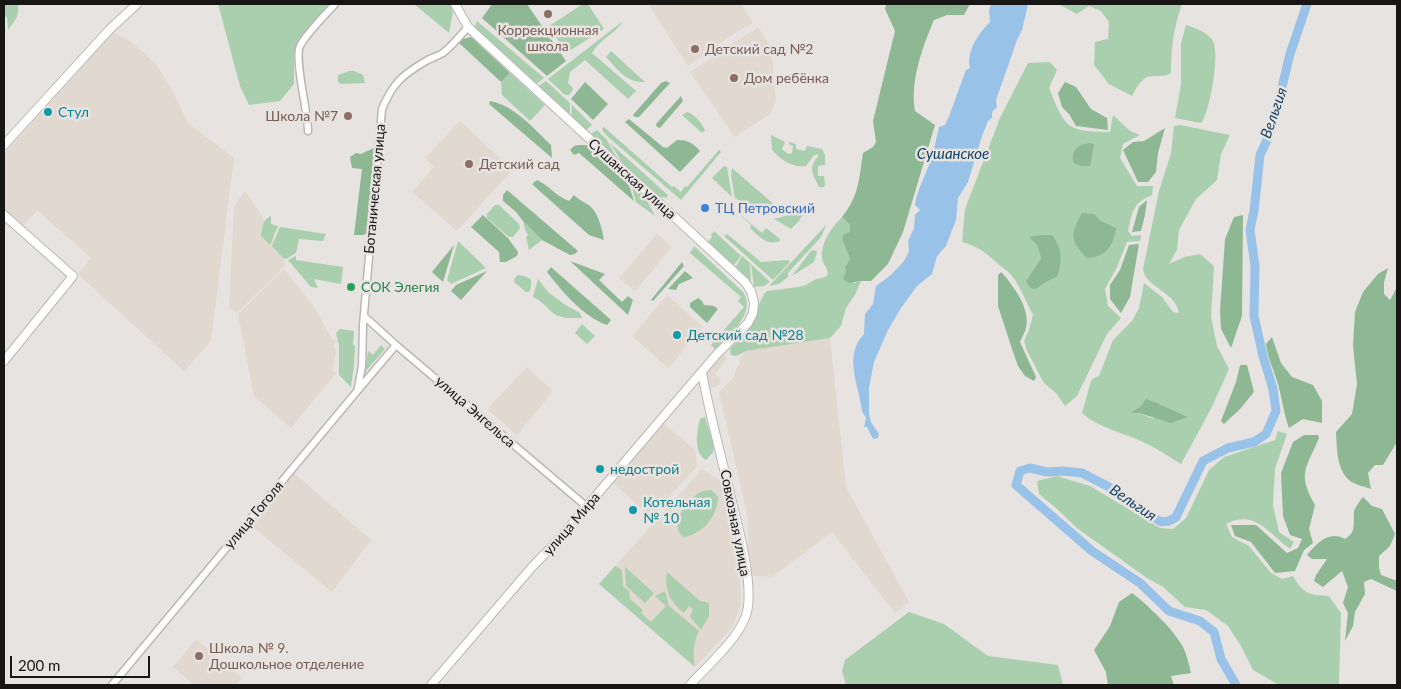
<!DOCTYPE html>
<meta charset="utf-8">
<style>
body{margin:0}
#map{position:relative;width:1401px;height:689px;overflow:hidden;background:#e7e3e0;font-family:Lato,sans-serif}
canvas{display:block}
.frame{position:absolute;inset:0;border:5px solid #171615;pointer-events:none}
.scale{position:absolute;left:10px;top:656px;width:140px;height:22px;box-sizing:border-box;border:2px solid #171615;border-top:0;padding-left:6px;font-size:15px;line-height:18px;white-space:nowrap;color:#171615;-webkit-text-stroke:4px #e7e3e0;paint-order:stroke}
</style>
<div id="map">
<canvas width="1401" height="689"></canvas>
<div class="frame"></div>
<div class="scale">200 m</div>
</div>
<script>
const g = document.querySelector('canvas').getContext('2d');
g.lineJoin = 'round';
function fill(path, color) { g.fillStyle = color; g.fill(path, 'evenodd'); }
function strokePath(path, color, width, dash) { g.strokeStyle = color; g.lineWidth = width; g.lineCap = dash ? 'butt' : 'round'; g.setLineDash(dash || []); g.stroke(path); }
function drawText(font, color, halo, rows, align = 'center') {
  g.font = font + ' Lato,sans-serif'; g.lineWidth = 5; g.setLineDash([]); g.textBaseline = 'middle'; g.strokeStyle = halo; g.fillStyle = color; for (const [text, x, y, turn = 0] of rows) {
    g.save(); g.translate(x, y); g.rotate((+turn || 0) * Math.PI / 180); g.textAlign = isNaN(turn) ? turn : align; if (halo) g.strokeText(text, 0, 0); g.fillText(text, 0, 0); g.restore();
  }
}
const built = new Path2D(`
 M648 4H741L753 23 735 33 688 66Z
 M758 27 771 47 776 101 770 114 735 137 690 72Z
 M113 32 130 41 156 64 173 92 188 123 234 158 211 341 184 371 78 274 91 258 37 210 20 230 4 216V154Z
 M460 121 512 170 457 231 412 192 434 167 425 158Z
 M245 191 262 216 286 265 237 313 229 308 234 206Z
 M657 234 672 247 635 291 619 278Z
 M284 269 313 305 332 339 337 341 333 346 336 350 333 370 336 373 291 428 254 396 238 314Z
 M667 295 703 327 668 368 632 336Z
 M830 338 846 487 909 602 895 613 832 532 772 577 754 576 748 569V518L719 392 735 376V371L740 364 739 360 746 351Z
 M720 351 727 359 715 374 721 379 720 384 706 391 702 373Z
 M527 367 553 391 517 435 487 409Z
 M663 423 695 450 697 466 651 517 612 482Z
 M702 469 721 481 739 563 741 604 732 628 695 667 599 584Z
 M293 472 371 540 332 592 249 524Z
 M196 639 242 678 236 685H194L173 667Z`);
const green = new Path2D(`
 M4 4H18C20 15 14 22 8 30L7 17 4 16Z
 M218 4H329L324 13 297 44 294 54V84L280 101 249 105 240 86Z
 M414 4H450L453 12 449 33Z
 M583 4H588L604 29 566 53 549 26Z
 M1058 4H1182C1174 27 1171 48 1171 73 1162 79 1151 73 1144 79 1139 83 1135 90 1132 96L1109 84 1094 65 1095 42 1108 39 1109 22 1101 11 1089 6 1077 14Z
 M477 21 544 78 535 85 476 32 475 26Z
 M623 21C615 34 599 40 592 53L636 91 628 99 585 60 570 72 568 83 572 87 573 90 569 95H565L548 79Z
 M1186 25C1195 28 1208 32 1213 41 1220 54 1210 112 1201 123L1175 118 1181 84V43Z
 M611 51 645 82C627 83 618 70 606 57Z
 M1050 62 1057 70 1049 88C1065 127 1066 132 1110 132L1113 115 1130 131 1140 135 1123 144 1120 158 1137 186H1153L1152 195C1132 204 1133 211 1128 231L1132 236 1141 235 1140 241 1127 242 1117 267 1105 289 1108 306 1121 318 1107 334 1077 396 1065 406 1056 393 1044 383 1027 351 1024 341 1029 330 1033 315C1027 304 1022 291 1015 280 1010 272 1003 268 996 262 985 252 977 246 962 242L965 209 1000 118 1028 63ZM1037 245 1057 277 1046 282 1026 281 1041 258Z
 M349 71H354L363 75 365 83 341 84 338 82V75Z
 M510 73 545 105 530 121 502 95 501 82Z
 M546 81 570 103V118L537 87Z
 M572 105 592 125 584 132 571 119Z
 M687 112C695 114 701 123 705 130L702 133 682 115Z
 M1180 125 1230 135 1221 154 1217 180 1196 199 1179 230 1177 250 1169 264 1184 257 1200 254 1214 266 1211 317 1217 346 1229 369 1213 405 1181 464C1168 456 1155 447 1141 441 1121 432 1099 428 1082 413L1091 381 1094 378 1099 376 1113 340 1132 321 1139 308 1144 283 1162 297 1173 312 1179 313C1176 295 1154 289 1146 277 1144 275 1144 272 1143 269L1159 191 1171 153 1174 126ZM1160 404 1172 411 1187 416 1151 418 1139 413Z
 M604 127 672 187 674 186 681 192 685 186 687 187 719 150 721 152 681 200 607 136 602 130Z
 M597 130 607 140 620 163 594 140 592 133Z
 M771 135 785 142 782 149 788 154 792 153 793 146 789 144V142L796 144V149L805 151 807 146 822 149 825 155V165L818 166V176H824L825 185 824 187H819C814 176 807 167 818 157V154L814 155 806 166C792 168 781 160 772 150Z
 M610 143 668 195 666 198 657 196 629 171 623 164Z
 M724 166 727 167 732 197 712 178Z
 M732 168 776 206 783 210C769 212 761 213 750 204H745L735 198 731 176Z
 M631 185 646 199 655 216 636 202Z
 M495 205H499L519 224 520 228 513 237H509L487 218V214Z
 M737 212 762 233 766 228 780 239V241C766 246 759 236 750 228L751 225Z
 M803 214 799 221 791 229 774 219 789 215Z
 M271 216V224L278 226 270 245 261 236C262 228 263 219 271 216Z
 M842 217 850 225V232L842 239 850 259 845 267 854 283 861 281 855 295 846 308 841 326 830 338 746 351 736 356 731 355 730 349 748 328 764 294 767 291 798 287 806 285 816 279 826 277 828 273C827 268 825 266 823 262 818 246 831 228 842 217Z
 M523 221 542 240 529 250 526 237 528 235 525 230Z
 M827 224 821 237 788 273V277L779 284 769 286Z
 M280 227 326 234 323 241 299 239 296 253 286 259 283 258 272 246Z
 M714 231 741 256 734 265 731 266 708 242 712 237 711 235Z
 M727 234 761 262 788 260 790 262 773 280 724 236Z
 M458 241 486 268 451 284 447 280Z
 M694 246 743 292C757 313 729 335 716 350L711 345 744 307 738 301 741 297 690 253Z
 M814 250 817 252 814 262 792 276 810 252Z
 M296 256V260L343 267 341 284 314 279 318 288 311 287 288 260Z
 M742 256 750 263 751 282 735 268Z
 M751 264 770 282 764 286 754 287Z
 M518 275 525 276 531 280V287L529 292H526L514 282 515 278Z
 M538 279 548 292 564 304 580 313 582 318C572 318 561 319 553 313 546 307 542 301 533 297Z
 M582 324 595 336 587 344 575 333Z
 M340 329 354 331 353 345H355L354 365 351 387 339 375V345L336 333Z
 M381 345 385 349 365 372 368 351 373 355Z
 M705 417 714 447 713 452 706 460C693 453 697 431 700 419Z
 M1278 431 1287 434 1275 469 1273 505 1279 532 1294 542 1290 549C1269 534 1255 509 1226 524L1232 537 1249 546 1271 573 1282 579 1293 576C1303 594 1310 595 1329 596L1341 613 1339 685H1279L1253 670 1241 646 1228 626 1206 610 1185 607 1163 587 1147 578 1078 529 1056 508 1039 494 1037 481 1057 476 1090 486 1160 528 1173 529 1186 518 1209 470 1224 457 1275 440Z
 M712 490 718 497C718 516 702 535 683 537 667 524 690 494 704 491 707 490 710 490 712 490Z
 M615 566 622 570 623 586 629 591 630 599 643 610 641 613 651 622 666 606 655 596 665 591 669 606 699 631C693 642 693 655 695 667L599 584Z
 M625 567 654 593 645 603 626 586Z
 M667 572 700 601 709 603V616L701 630 690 617 693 609 689 606 684 613C670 603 664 589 667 572Z
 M909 612 944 624 988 656 1058 665 1063 685H846L842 671 845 660Z`);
const forest = new Path2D(`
 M492 4H527L566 61 547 76 482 18Z
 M886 4H970L964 15H947L934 20C922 48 910 81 915 111L935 125 903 232 888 264 871 281H861L849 283 843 279 846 271 845 267 850 259 842 239 844 234 850 232V225L842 217C859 196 859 179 863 153L873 147 876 142 873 121 895 31 885 9Z
 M471 37 510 73 501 82 458 42 463 39Z
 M666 81 670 83 639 117H635L633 115 661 83Z
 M585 82 608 104 593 120 571 99Z
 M1065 82 1076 87 1091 109 1107 118 1108 130 1076 126 1069 114 1062 107 1058 93Z
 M681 96 683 101 660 128 657 127 656 124Z
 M490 101C514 105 534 129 551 145L552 158 489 104Z
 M629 119 663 147 667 148 677 140C688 140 693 143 700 151L680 172 625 122Z
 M1165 128 1158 153 1156 172 1148 182H1138L1123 150 1133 142 1144 141Z
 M1089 143 1094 144 1090 166H1081L1074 163C1070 151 1077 145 1089 143Z
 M579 145H587L628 182 634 201 579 153 574 155 570 150 574 146Z
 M376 147 368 233 363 235H354L362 169 352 168 350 157 356 153 361 154Z
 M537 180C549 185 555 196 569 201L574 195C579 200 582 201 587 204 598 210 602 229 604 240L589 235 533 185V183Z
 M507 190 578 251 575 254 570 255 542 240 523 221 516 212 503 201V195Z
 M1147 200 1145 215 1141 231 1132 232 1139 207Z
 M1082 213 1094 214 1101 221 1116 228C1113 247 1106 257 1087 258 1070 241 1070 234 1082 213Z
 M483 215 508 238 518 252 517 256 506 262H500L499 252 471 227Z
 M1243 215 1242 316 1231 348 1221 329 1220 311 1225 239 1234 217Z
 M1040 235H1052C1062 248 1063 261 1057 277L1046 282 1036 289 1030 288 1026 281 1041 258 1037 245 1029 237Z
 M1139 244 1130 297 1121 313 1110 299V285L1120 270 1129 245Z
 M454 245 443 282 432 272Z
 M570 261 605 274 599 280 622 302 628 296 633 300 628 315Z
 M682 262 684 266 653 301 651 300Z
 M551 267 611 320 607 325C582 316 562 291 547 272Z
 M1388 268 1384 282V294L1390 300 1397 287V442L1383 465H1375L1368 473 1371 489C1363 486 1355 485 1349 480 1336 468 1337 447 1336 432L1352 414 1357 384 1353 346 1355 312 1363 292 1378 274Z
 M487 271 461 300 451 291 456 285Z
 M685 271 693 278 679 284 676 290 668 289Z
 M1001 272C1013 285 1031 309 1026 328 1025 332 1022 337 1020 342L1036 377 1034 381 1025 376 1018 366 1013 352 998 306V275Z
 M698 298 702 301 704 305 714 306 718 309 707 323 690 307V303Z
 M1272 337 1281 363 1292 377 1313 385 1322 401V423L1303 419 1289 428C1283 412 1282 395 1276 378 1272 365 1268 359 1266 344Z
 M1240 365H1247L1254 392 1240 409 1224 424 1221 421 1236 382Z
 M1146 399C1161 404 1174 411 1188 417L1171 423 1139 413H1130L1140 407Z
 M1304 435H1318L1319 438C1306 469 1297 473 1315 505L1309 529 1313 543 1304 550 1295 571 1275 573 1251 542 1235 536 1231 525H1256L1287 553 1298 548 1302 539 1290 535 1283 516 1281 473 1293 442Z
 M1363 497 1372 506 1382 509 1395 534 1390 546 1379 556V568L1381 575 1397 581V591L1371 579 1364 582 1365 594 1355 612 1353 626 1345 641 1348 613 1343 603 1348 587 1342 571 1323 587 1314 581 1316 575 1327 559H1312L1307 555C1317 543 1329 530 1345 539 1357 532 1353 523 1354 512 1355 507 1360 501 1363 497Z
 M1132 593C1148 605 1174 630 1183 647 1187 655 1189 665 1191 673L1171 676 1174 685H1108L1106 672 1094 650 1110 626 1119 602Z`);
const water = new Path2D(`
 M991 4H1028L1022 30 1017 40 996 100 997 107 992 112V118L988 121 982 136 968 182 958 198 956 220 946 246 937 256 932 274 917 286 901 308 888 330 874 362 869 388V414L871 422 879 434 878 438 874 439 872 437 867 427H864L866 418 862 411C859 385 843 356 864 334L865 314 873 304 876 286 891 275 904 261 909 251 908 241 914 228 915 215 920 210 915 205C917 192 922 182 927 170 932 158 936 140 939 127L945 125 948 119 966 70 970 68C966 51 979 33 990 22L989 10Z`);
const river = new Path2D(`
 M1236 685 1221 659 1214 632 1200 621 1169 611 1140 583 1092 551 1016 485 1020 471 1030 468 1047 472 1063 471 1082 473 1117 491 1129 502 1161 522 1169 521 1176 517 1203 461 1228 448 1254 442 1266 434 1276 411 1273 389 1263 356 1254 316 1255 266 1250 230 1254 211 1260 155 1267 140 1275 116 1290 54 1307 4`);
const minor = new Path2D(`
 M308 131C308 112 294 59 300 46 305 35 326 14 335 4
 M364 316 396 345 587 507
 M358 388 362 366 363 325 382 109C393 83 402 75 426 61 431 58 438 56 443 53 453 45 460 36 468 27
 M112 685 358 390 396 345`);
const major = new Path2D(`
 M4 145 109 30 137 4
 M4 215 73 276 4 361
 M431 685 532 567 560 538 680 397 717 354 748 323 753 313 754 303 751 291 745 282 468 27 455 4
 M690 685C706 667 736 641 745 618 756 593 739 530 732 502 722 459 710 416 702 373`);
const markers = [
 [548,14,5,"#8d6e63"],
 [695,49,5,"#8d6e63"],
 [734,78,5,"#8d6e63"],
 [48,112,5,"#0f9aa8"],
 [348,116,5,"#8d6e63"],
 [469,164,5,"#8d6e63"],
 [705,208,5,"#3f7fe0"],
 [351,287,5,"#2e9e5b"],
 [677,335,5,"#0f9aa8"],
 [600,469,5,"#0f9aa8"],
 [633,510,5,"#0f9aa8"],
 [199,656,5,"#8d6e63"]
];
const educationNames = [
 ["Коррекционная",548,30,"center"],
 ["школа",548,46,"center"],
 ["Детский сад №2",705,49],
 ["Дом ребёнка",744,78],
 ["Школа №7",338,116,"right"],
 ["Детский сад",479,164],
 ["Школа № 9.",209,648],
 ["Дошкольное отделение",209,664]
];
const cultureNames = [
 ["Стул",58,112],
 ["Детский сад №28",687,335],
 ["недострой",610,469],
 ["Котельная",643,502],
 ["№ 10",643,518]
];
const streetNames = [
 ["Сушанская улица",632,179,42],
 ["Ботаническая улица",375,189,-85],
 ["улица Энгельса",475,412,41],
 ["улица Гоголя",254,515,-50],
 ["Совхозная улица",735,523,79],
 ["улица Мира",572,524,-49]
];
const shopNames = [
 ["ТЦ Петровский",715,208]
];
const leisureNames = [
 ["СОК Элегия",361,287]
];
const waterNames = [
 ["Вельгия",1274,113,-71],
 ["Сушанское",953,154],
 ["Вельгия",1133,503,34]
];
fill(built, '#e1d8cf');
fill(green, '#aacfaf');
fill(forest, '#8db893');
fill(water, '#99c2e9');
strokePath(river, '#99c2e9', 9);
strokePath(minor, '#bbb7b4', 9);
strokePath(major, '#bbb7b4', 10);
strokePath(minor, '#fff', 6);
strokePath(major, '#fff', 8);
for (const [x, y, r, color] of markers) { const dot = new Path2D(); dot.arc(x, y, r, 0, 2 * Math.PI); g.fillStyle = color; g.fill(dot); strokePath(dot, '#e7e3e0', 2); }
drawText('14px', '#785e54', '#e7e3e0', educationNames, 'left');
drawText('14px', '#0d838f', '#e7e3e0', cultureNames, 'left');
drawText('14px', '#171615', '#e7e3e0', streetNames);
drawText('14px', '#366cbe', '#e7e3e0', shopNames, 'left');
drawText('14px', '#27864d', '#e7e3e0', leisureNames, 'left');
drawText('italic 15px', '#134166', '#e7e3e0', waterNames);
</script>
